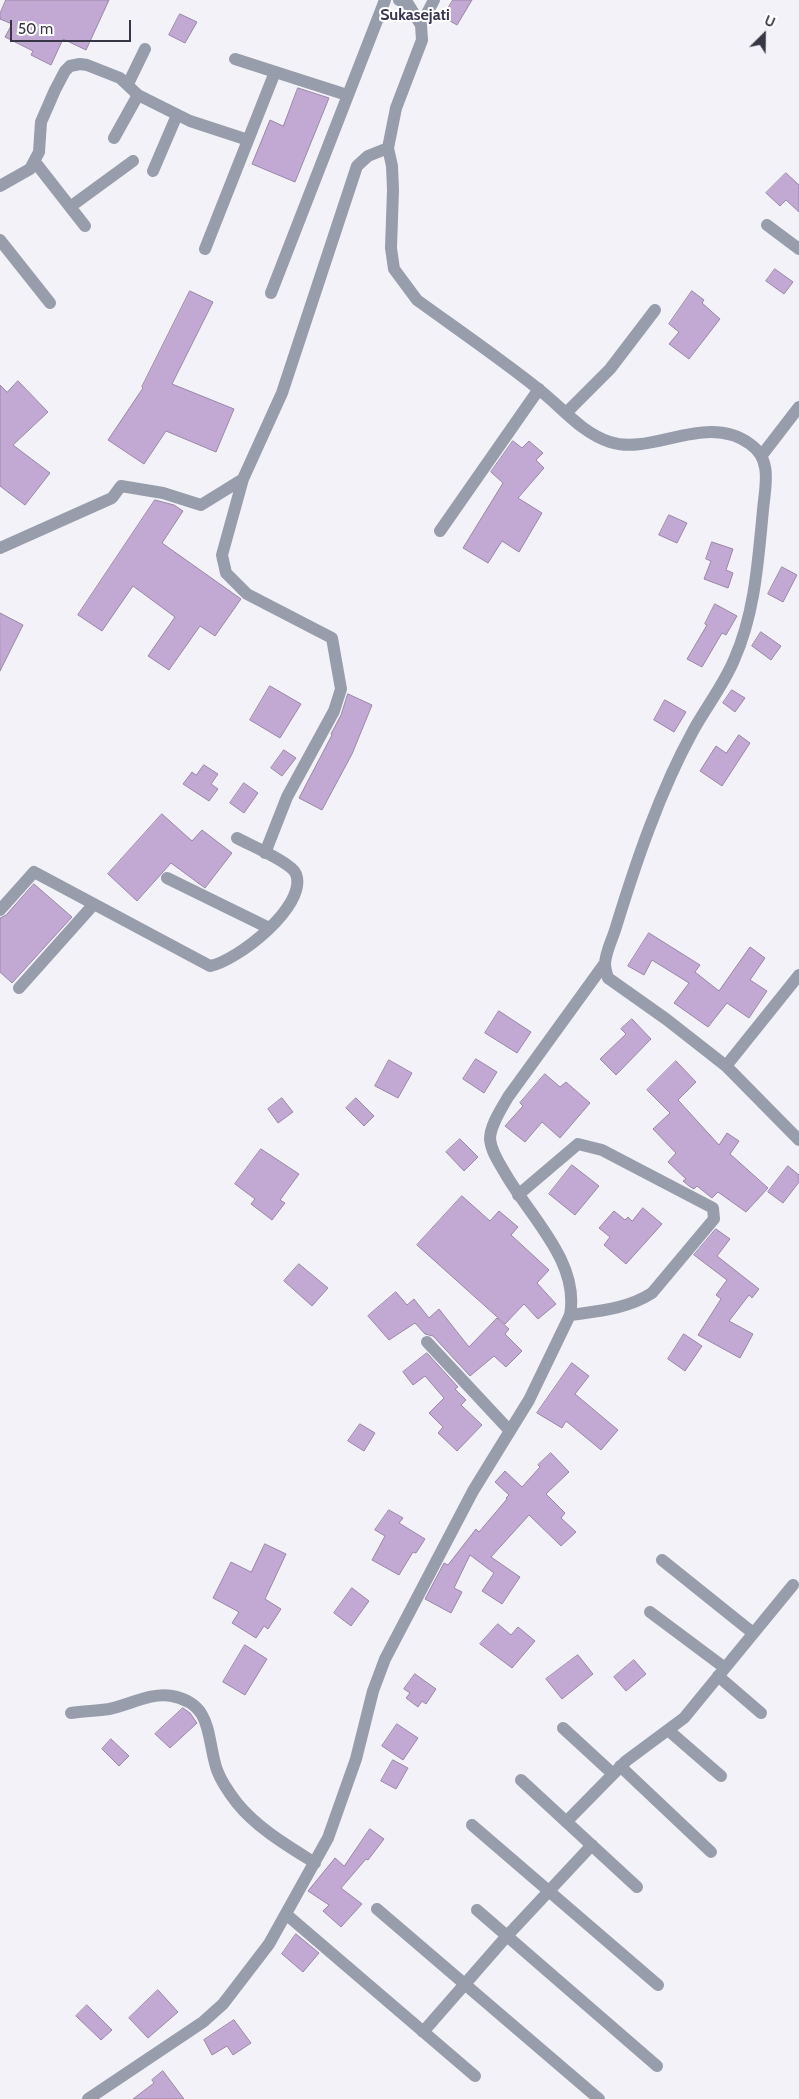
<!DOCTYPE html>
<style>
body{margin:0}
#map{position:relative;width:799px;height:2099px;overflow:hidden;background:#f3f2f9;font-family:Cabin,sans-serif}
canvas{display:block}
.north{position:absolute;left:739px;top:10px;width:50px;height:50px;-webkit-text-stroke:4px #fff;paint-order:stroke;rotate:23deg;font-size:14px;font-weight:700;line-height:20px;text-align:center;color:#373644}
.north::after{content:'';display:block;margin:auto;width:18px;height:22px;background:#373644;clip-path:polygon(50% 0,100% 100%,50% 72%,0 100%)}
.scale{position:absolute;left:10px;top:20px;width:121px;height:22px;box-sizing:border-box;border:2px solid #373644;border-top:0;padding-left:6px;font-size:15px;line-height:18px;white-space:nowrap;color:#373644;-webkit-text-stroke:4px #fff;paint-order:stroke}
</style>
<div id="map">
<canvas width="799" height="2099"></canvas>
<div class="north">U</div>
<div class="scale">50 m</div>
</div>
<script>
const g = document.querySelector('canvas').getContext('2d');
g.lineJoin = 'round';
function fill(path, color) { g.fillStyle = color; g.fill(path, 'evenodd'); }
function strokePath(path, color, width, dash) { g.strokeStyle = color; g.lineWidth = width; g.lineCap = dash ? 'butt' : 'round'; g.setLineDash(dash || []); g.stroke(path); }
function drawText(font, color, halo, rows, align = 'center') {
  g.font = font + ' Cabin,sans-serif'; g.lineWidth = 4; g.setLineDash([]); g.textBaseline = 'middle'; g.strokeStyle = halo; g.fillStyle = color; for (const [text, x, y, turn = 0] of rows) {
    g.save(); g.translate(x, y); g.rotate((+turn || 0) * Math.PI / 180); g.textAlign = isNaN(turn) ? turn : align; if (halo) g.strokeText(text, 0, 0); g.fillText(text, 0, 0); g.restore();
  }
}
const building = new Path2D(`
 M6 0H109L86 50 63 39 51 65 31 55 33 51 5 37 12 24 0 19V14Z
 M453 0H472L457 25 443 17Z
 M180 14 197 22 185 43 169 35Z
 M298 88 329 98 295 182 252 164 270 120 283 126Z
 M786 173 799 185V212L786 200 780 206 766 193Z
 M775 269 793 282 784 294 766 281Z
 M190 291 213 302 172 384 234 409 216 452 166 431 144 464 108 440 143 388 142 387Z
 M692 291 704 300 702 303 720 319 689 359 669 344 679 332 669 324Z
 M18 381 48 412 13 445 50 473 25 505 0 486V385L7 392Z
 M513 441 522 448 529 441 543 453 536 460 544 468 518 498 542 513 519 552 502 541 488 563 463 548 503 483 491 472Z
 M155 500 174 505 183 511 162 543 241 599 215 636 200 626 169 670 148 656 175 617 133 586 102 631 78 615Z
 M669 515 687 523 677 543 659 535Z
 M712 542 733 549 726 570 733 573 728 588 704 579 711 561 706 559Z
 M782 567 797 575 783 602 768 594Z
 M715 604 737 616 726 635 722 633 702 667 687 659 707 625 705 624Z
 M0 613 23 625 0 671Z
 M761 632 781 646 771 660 752 646Z
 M270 686 301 704 280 738 250 720Z
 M732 690 745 698 735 712 723 703Z
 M348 694 372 705 352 754 322 810 299 798 332 735 331 734 341 715Z
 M665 700 686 712 674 732 654 720Z
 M739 735 750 743 722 786 700 771 716 746 726 753Z
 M284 750 296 758 282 776 271 768Z
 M204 765 218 774 211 784 218 789 209 801 183 784 192 772 196 775Z
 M244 783 258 793 244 813 230 803Z
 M162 814 192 841 202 830 232 853 205 888 171 863 137 901 108 874Z
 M34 884 72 917 12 983 0 972V918L6 915Z
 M649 933 700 965 695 972 719 991 750 947 765 958 750 980 767 991 749 1018 727 1003 708 1027 674 1003 689 983 652 960 644 975 628 966Z
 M499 1011 531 1032 517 1053 485 1033Z
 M632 1019 651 1039 616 1075 600 1059 626 1034 621 1029Z
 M476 1059 497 1072 484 1093 463 1079Z
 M389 1060 412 1073 398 1098 375 1086Z
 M676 1061 696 1082 678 1100 719 1145 727 1133 739 1141 730 1154 768 1188 746 1212 718 1192 712 1198 697 1186 694 1189 689 1186 683 1181 686 1179 668 1162 676 1153 653 1129 670 1113 647 1090Z
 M545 1074 560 1087 566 1082 590 1103 560 1138 542 1122 525 1142 505 1126 523 1106 520 1103Z
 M282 1098 293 1112 278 1123 268 1109Z
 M356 1098 374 1116 364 1126 346 1108Z
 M460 1139 478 1157 464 1171 446 1152Z
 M261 1149 299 1174 280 1200 285 1203 272 1220 251 1204 255 1199 235 1184Z
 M572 1165 599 1186 575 1215 549 1194Z
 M788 1166 799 1175V1182L783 1203 768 1192Z
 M462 1196 490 1221 499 1211 518 1227 511 1235 549 1270 537 1283 556 1304 538 1319 524 1304 505 1324 417 1245Z
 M643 1208 662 1224 626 1264 604 1245 610 1237 599 1228 614 1211 625 1220 628 1217 632 1221Z
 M716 1229 730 1239 717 1256 759 1289 752 1298 749 1295 729 1321 753 1334 740 1358 698 1335 721 1299 716 1295 727 1280 694 1255Z
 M299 1264 328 1288 312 1306 284 1281Z
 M396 1292 407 1305 414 1299 429 1318 439 1309 469 1347 497 1318 509 1329 505 1334 522 1351 506 1367 494 1356 470 1376 433 1336 425 1334 415 1323 389 1340 368 1316Z
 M684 1334 702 1346 685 1371 668 1359Z
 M427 1353 458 1387 455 1389 466 1400 461 1405 482 1425 457 1451 438 1433 443 1427 429 1413 444 1398 425 1376 413 1385 403 1372Z
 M572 1363 589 1376 575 1394 618 1430 601 1450 566 1421 562 1428 537 1413Z
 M360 1424 375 1433 364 1451 348 1441Z
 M551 1453 569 1472 546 1494 565 1513 561 1518 576 1532 561 1546 529 1515 491 1557 520 1577 502 1604 482 1591 494 1573 470 1555 454 1588 462 1592 451 1613 425 1599 444 1563 448 1565 476 1529 479 1532 507 1499 506 1498 509 1495 495 1482 505 1471 522 1487 540 1467 538 1465Z
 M389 1510 403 1518 399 1523 425 1539 416 1553 413 1552 399 1575 372 1560 385 1536 375 1530Z
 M265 1544 286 1554 265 1599 281 1609 268 1629 264 1626 256 1638 232 1623 239 1612 213 1598 231 1562 251 1572Z
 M352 1588 369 1601 351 1626 334 1613Z
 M498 1624 511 1635 518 1627 535 1641 512 1668 480 1644Z
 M245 1645 267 1659 245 1695 223 1682Z
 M578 1655 593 1674 562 1699 546 1679Z
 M634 1660 646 1674 626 1691 614 1677Z
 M415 1674 436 1689 426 1704 422 1701 418 1707 406 1698 410 1693 404 1689Z
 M183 1708 190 1713 197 1723 170 1748 155 1734Z
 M397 1724 418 1738 403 1760 382 1746Z
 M111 1739 129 1756 119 1766 102 1749Z
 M393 1760 408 1768 396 1789 381 1781Z
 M370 1829 384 1839 368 1860 366 1859 341 1888 362 1904 341 1927 323 1911 329 1905 308 1891 335 1858 344 1866Z
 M296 1934 319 1953 303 1972 282 1954Z
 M158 1990 178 2012 148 2038 129 2018Z
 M87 2005 112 2030 101 2040 76 2016Z
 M234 2020 251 2043 233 2055 227 2046 212 2055 204 2040Z
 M163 2071 184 2099H133L154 2083 152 2080Z`);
const minor = new Path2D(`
 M399 0 408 4 421 25 422 40 396 108 388 148 392 166 393 190 391 248 394 269 417 300C457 329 498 357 537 388 561 406 581 433 610 442 652 456 706 412 750 444 773 460 765 486 763 510 758 561 755 613 734 660 723 686 706 707 693 731 660 791 636 862 616 927 613 938 605 953 605 964 605 969 607 974 608 978L666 1019 726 1066 799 1140
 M421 25 434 0
 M235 59 347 95
 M128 84 145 49
 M114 138 138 95
 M35 162 85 226
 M153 171 177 115
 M0 186 30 169 39 152 41 122 55 90 65 71 70 66 80 64 87 65 120 78 138 95 190 121 248 140
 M70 207 133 161
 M767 225 799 249
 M0 240 50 303
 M205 249 275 72
 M271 293 385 0
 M566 413 610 369 655 310
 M762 455 799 407
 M440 531 539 389
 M0 548 112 498 121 486 163 493 201 505 243 479
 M265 853 287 797 334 711 341 689 332 638 247 594 226 573 222 555 243 479 282 393 357 166 368 156 388 148
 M167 878 269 928
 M0 910 34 872 210 966C237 961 308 906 296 874 291 862 249 845 237 838
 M19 988 94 904
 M726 1066 799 975
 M518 1195 578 1144 602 1150 713 1208 714 1219 652 1293C627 1309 599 1311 570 1315
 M427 1342 510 1431
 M662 1560 753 1633
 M650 1612 725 1668
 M718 1676 761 1713
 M71 1713C83 1711 96 1711 109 1709 129 1705 151 1692 172 1696 214 1704 206 1738 217 1770 221 1781 230 1794 237 1803 257 1828 288 1846 315 1863
 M563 1728 613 1774
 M668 1730 721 1776
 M620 1766 711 1852
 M521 1780 637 1887
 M566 1822 626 1761 684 1718 793 1585
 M472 1825 658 1985
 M377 1909 599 2099
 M477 1910 657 2066
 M287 1915 475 2076
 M423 2032 506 1937 592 1845
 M88 2099 203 2022 223 2004 269 1944 328 1838 356 1759 373 1691 385 1659 473 1491 529 1400 570 1315C580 1262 530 1217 505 1173 499 1163 491 1151 490 1139 490 1125 502 1108 508 1097L605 963`);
const quarterNames = [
 ["Sukasejati",415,15]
];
fill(building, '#c2a9d3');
strokePath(building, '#9987a6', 1);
strokePath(minor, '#989dac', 12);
drawText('bold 16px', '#3a3652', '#fff', quarterNames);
</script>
